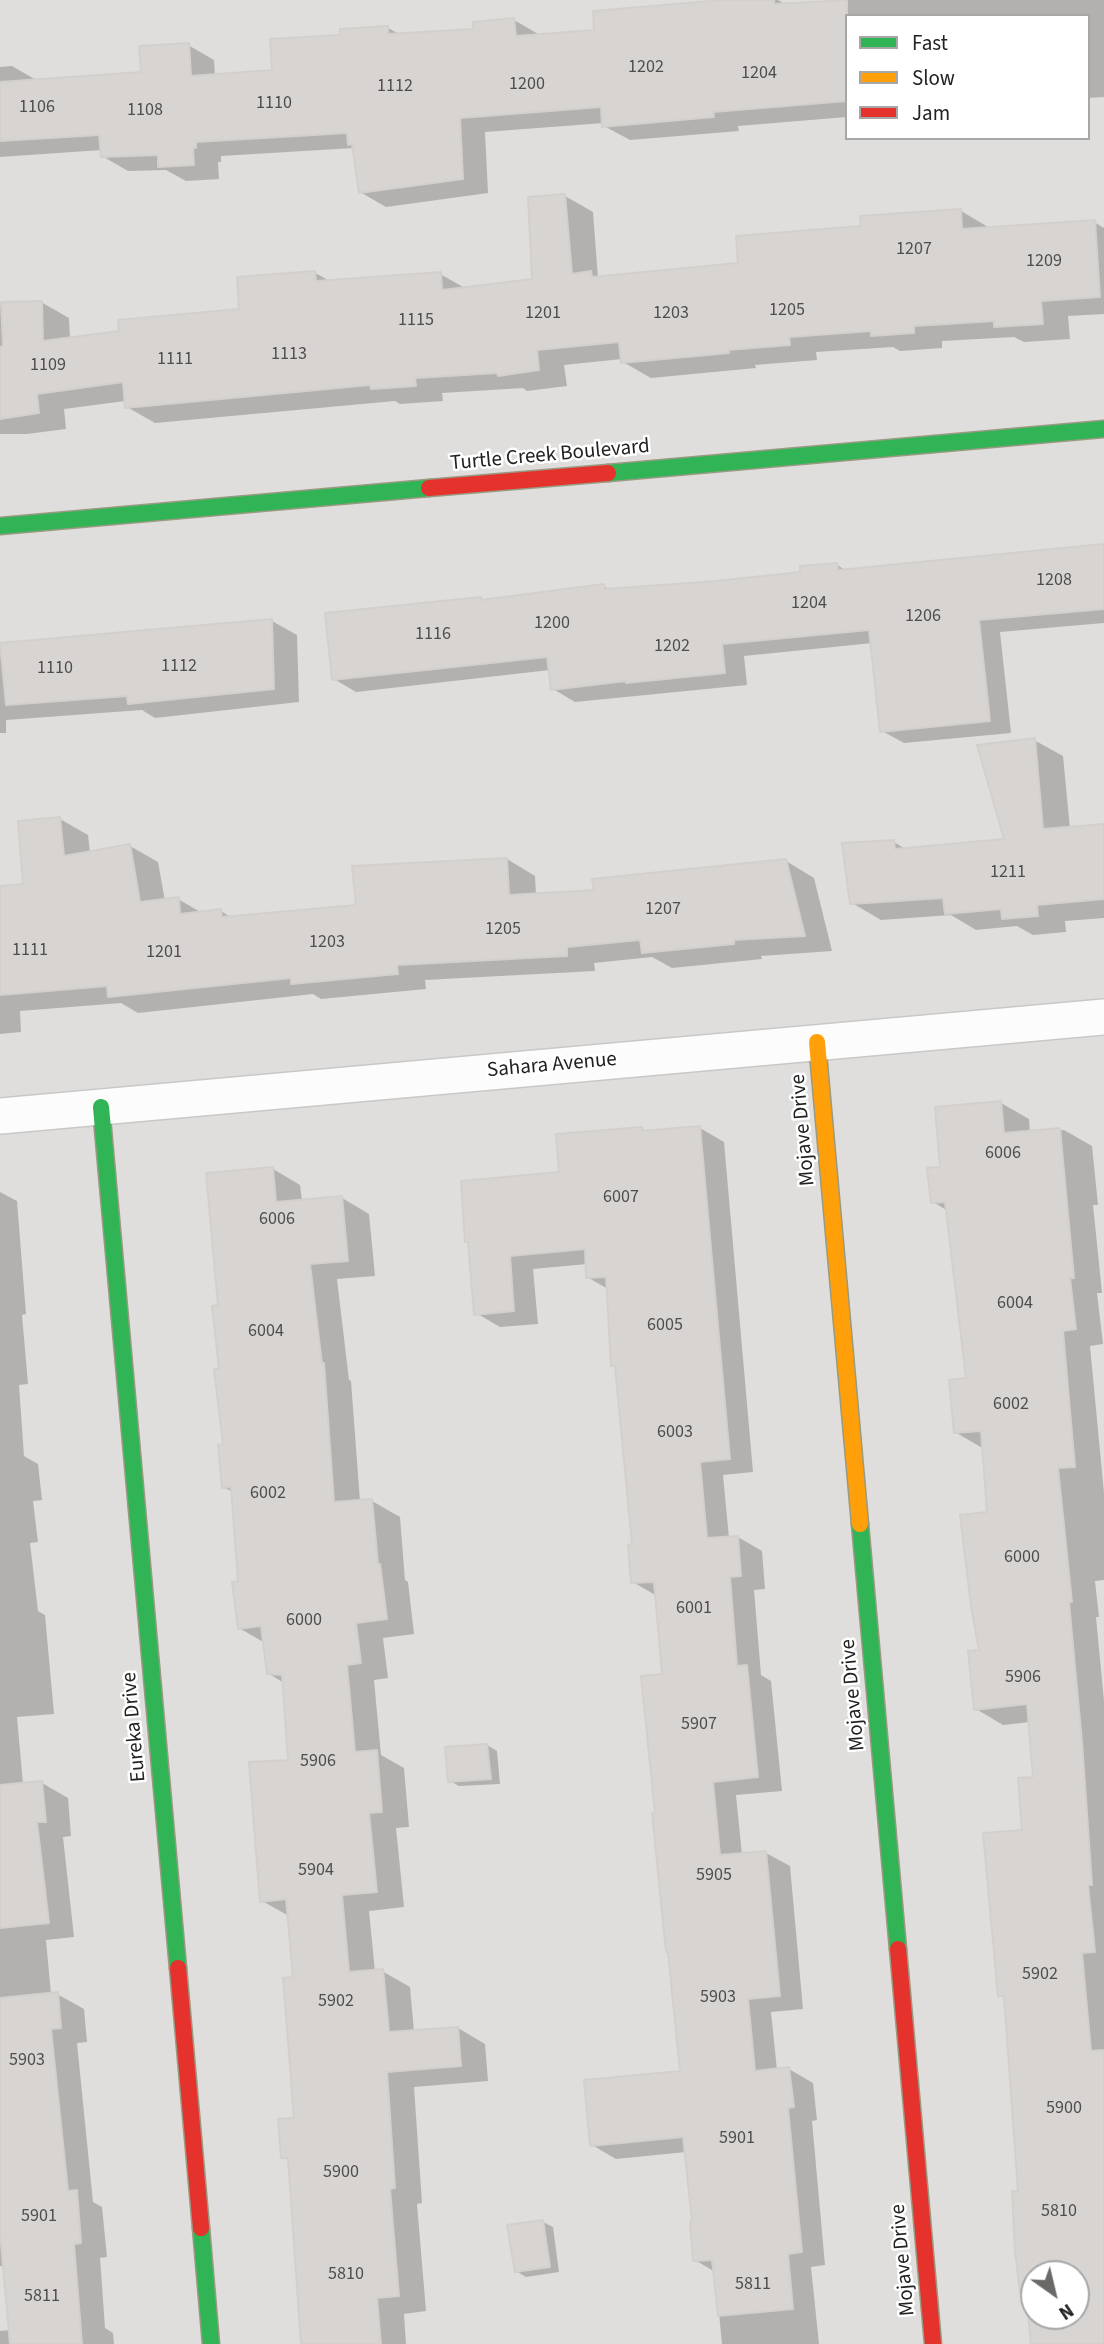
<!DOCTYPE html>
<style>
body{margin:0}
#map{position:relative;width:1104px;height:2344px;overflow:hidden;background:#f0eeeb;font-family:"Source Sans 3",sans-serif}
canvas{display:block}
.legend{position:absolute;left:845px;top:14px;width:245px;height:126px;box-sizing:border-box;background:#fff;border:2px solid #a7a7a7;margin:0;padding:9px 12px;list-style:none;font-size:21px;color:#222}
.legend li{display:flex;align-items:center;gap:14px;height:35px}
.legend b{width:35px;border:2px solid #a7a7a7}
.north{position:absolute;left:1020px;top:2260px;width:70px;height:70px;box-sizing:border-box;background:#fff;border:2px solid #a7a7a7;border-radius:50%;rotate:146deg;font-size:19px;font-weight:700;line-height:28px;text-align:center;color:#222}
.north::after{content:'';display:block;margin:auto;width:24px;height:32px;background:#6a6968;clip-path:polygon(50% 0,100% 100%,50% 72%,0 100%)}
</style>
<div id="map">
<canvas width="1104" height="2344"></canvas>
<ul class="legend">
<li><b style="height:9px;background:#30b455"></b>Fast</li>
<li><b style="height:9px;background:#ff9f0a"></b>Slow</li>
<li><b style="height:9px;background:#e5322d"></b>Jam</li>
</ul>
<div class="north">N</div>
</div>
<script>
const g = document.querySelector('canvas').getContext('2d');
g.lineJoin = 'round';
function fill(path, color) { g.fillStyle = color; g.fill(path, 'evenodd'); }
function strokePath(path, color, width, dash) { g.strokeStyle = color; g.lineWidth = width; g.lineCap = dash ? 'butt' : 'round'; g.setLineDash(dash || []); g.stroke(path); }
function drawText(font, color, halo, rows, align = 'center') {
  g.font = font + ' "Source Sans 3",sans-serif'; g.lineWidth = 5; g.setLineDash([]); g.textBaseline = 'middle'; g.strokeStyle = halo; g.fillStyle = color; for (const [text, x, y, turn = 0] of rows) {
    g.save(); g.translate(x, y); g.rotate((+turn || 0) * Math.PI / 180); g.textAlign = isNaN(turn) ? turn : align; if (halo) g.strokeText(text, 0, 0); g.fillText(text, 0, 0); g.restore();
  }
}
const residential = new Path2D(`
 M0 0H1104V2344H0ZM847 16H1088V138H847ZM1034 2274H1076V2316H1034Z`);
const shadow = new Path2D(`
 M738 0H778L787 5 839 0H1104V97L1088 98V16H847V117L738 126 739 131 630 140 604 126V123L485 132 488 193 386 207 360 192 354 148 221 156V162H218L219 179 186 181 166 170 128 171 102 156V150L0 157V67L12 66 38 81 143 73 188 45 214 60 215 76 274 72 342 36 388 28 401 35 475 31 514 20 540 35 596 32Z
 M565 196 593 212 598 278 740 265 865 227 961 211 988 227 1094 222 1104 228V314L1068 316 1070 339 1024 342 1014 337 942 341V348L900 351 893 347 816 352 817 360 755 365 756 368 651 378 623 362 622 359 564 365 567 386 527 391 523 388 442 393 443 401 400 404 395 401 155 423 127 407 125 401 64 409 66 429 27 434H0V303L41 302 69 318 70 340 241 311 315 273 330 281 440 274 465 288 533 280Z
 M1104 546V623L1000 632 1011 733 904 743 882 731 873 643 744 656 747 685 575 702 553 689 550 670 356 692 334 679 481 599 485 601 604 586 612 591 802 574 837 565 847 571Z
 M272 621 297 635 299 702 155 718 142 710 6 720V733H0V645Z
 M1034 740 1063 756 1070 829 1104 826V918L1065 921 1066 932 1033 935 1017 926 976 930 951 915 881 920 852 903 894 842 907 850 1006 841Z
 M60 819 88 835 90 853 130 846 158 862 165 901 178 899 202 913 221 911 232 918 358 906 507 859 535 876 536 895 596 892 786 861 814 878 832 951 761 956 762 959 672 968 652 957 594 963 595 971 425 980 426 989 321 999 313 994 138 1013 121 1003 20 1011 21 1032 0 1034V888L25 886Z
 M1001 1103 1029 1119 1030 1133 1064 1130 1092 1146 1098 1205H1093L1102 1293H1097L1103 1344 1090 1346 1104 1493V1580L1095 1581 1099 1617H1096L1104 1701V2344H1033L1028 2295 1022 2291 1020 2192 1006 1999 1000 1995 1024 1832 1035 1779 1030 1722 1003 1725 976 1709 989 1514 984 1449 955 1432 968 1380 948 1211 933 1202 942 1169ZM1034 2274H1076V2316H1034Z
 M641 1128 648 1132 700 1128 724 1142 753 1472 723 1475 729 1538 738 1537 762 1551 765 1589 754 1590 761 1675 771 1681 782 1791 736 1795 742 1855 766 1853 790 1866 803 2009 771 2012 777 2070 789 2069 813 2083 817 2120 812 2121 825 2265 811 2267 819 2344H722L715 2272 695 2260 694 2223 686 2152 616 2159 592 2145 682 2072 657 1815 664 1676 657 1596 633 1582 634 1546 617 1368 613 1365 608 1289 587 1277V1264L533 1269 538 1324 500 1327 476 1313 470 1242 561 1174Z
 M273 1169 300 1185 302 1201 342 1198 369 1214 375 1276 337 1279 349 1380 351 1381 360 1501H372L400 1517 405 1580 408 1582 414 1634 383 1638 388 1678 374 1680 381 1755 404 1768 409 1827 396 1828 404 1907 369 1911 375 1972 382 1971 410 1987 414 2032 458 2028 485 2044 488 2081 414 2087 422 2203 417 2204 426 2311 404 2314 406 2344H302L290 2161 283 2157 296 2120 295 1979 289 1916 262 1901 290 1761 284 1683 268 1673 265 1643 239 1628 240 1582 233 1492 223 1487 225 1446 220 1307Z
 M0 1192 17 1201 26 1314 22 1315 28 1384 19 1385 24 1456 38 1464 42 1500 33 1501 38 1542 30 1543 38 1611 45 1615 54 1714 17 1717 23 1784 42 1783 68 1798 71 1836 63 1837 74 1937 46 1940 51 1994H57L84 2009 87 2042 77 2043 93 2202 102 2207 107 2257 100 2258 105 2328 113 2333 114 2344H0V2331L10 2330 5 2266H0Z
 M487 1745 497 1751 500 1784 459 1786 450 1781Z
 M543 2222 553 2227 559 2272 526 2277 516 2271Z`);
const building = new Path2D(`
 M723 0H774V4L847 0V101L713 112 714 117 602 127 601 107 460 118 463 179 359 193 352 144 348 145 347 133 196 142V148H193L194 165 158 167V155L101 157 99 135 0 141V82L141 72 139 46 189 43 191 76 272 70 270 39 340 35V29L388 26V34L473 29V22L514 18 516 36 594 30 593 11Z
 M565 194 572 274 591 271 592 277 738 263 736 236 861 226 860 216 961 209 962 229 1095 220 1100 297 1041 301 1043 324 994 327V321L914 326V333L871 336V331L789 337 790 345 728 350 729 353 621 363 619 342 537 350 539 370 498 376 497 373 415 378 416 386 371 389 370 385 125 408 123 382 37 394 39 413 0 419V347L3 346 1 302 42 301 43 341 119 331 118 320 239 309 237 277 315 271 316 281 441 272 442 290 532 279 528 197Z
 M1104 544V609L979 620 990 721 880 732 869 630 722 644 725 673 626 683V681L551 690 547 657 332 680 325 613 481 597V600L604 584 605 589 716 581 800 572V566L837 563 838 570Z
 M272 619 274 689 128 704 127 696 6 705 0 643Z
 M1035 738 1043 829 1104 824V899L1037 905 1038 916 1002 919 1001 909 945 914 943 898 850 904 842 843 894 840 895 849 1004 839 977 745Z
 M60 817 64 856 130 844 140 902 179 897 180 914 221 909 222 917 356 905 352 866 507 858 509 895 594 890 592 879 786 859 805 936 734 940V944L642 953 640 940 567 947V956L397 965 398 974 291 984V978L108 997 107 986 0 995V886L23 884 18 821Z
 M1001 1101 1004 1133 1060 1128 1074 1278H1070L1076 1329 1063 1331 1075 1467 1058 1468 1072 1602H1069L1082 1742 1092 1885H1088L1095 1952 1082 1953 1091 2051 1104 2050V2344H1031L1026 2292H1020L1015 2251 1012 2191H1018L1004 1996H998L983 1833 1022 1830 1018 1778 1033 1777 1030 1741 1027 1704 974 1710 968 1651 979 1650 971 1606 960 1515 987 1512 981 1431 954 1433 949 1380 966 1378 945 1202 931 1203 927 1168 940 1167 935 1107ZM1034 2274H1076V2316H1034Z
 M700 1126 730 1459 700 1462 707 1538 738 1536 741 1576 730 1577 737 1666 747 1665 758 1777 713 1782 720 1855 766 1851 780 1996 748 1999 755 2071 789 2067 794 2107 788 2108 802 2252 788 2254 793 2309 718 2316 712 2260 693 2261 690 2222 692 2221 683 2137 590 2146 584 2080 680 2071 668 1952H666L652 1813H655L641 1676 662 1674 654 1582 631 1583 628 1545 632 1544 615 1366H611L606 1277 586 1278 585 1249 510 1256 514 1311 474 1315 468 1242H465L461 1181 559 1172 556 1134 642 1127V1131Z
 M273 1167 276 1202 342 1196 348 1261 310 1264 322 1364 324 1363 334 1502 372 1499 378 1564H380L387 1619 356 1623 361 1663 347 1665 355 1752 377 1750 382 1812 369 1813 377 1892 342 1895 349 1972 383 1969 389 2032 458 2027 461 2066 387 2072 395 2188 390 2189 399 2296 377 2298 381 2344H301L288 2158H281L278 2119 294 2118 283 1978 293 1977 286 1899 260 1902 249 1762 288 1760 282 1675 267 1674 261 1626 238 1629 232 1582 238 1581 231 1487 222 1488 218 1445 223 1444 214 1369H219L212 1306 218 1305 206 1173Z
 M487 1744 491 1779 448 1782 445 1747Z
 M42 1781 46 1822H37L49 1923 0 1928V1785Z
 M58 1992 61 2028 51 2029 68 2191 77 2190 81 2243 74 2244 82 2344H10L0 2232V1998Z
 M543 2220 550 2267 515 2272 507 2225Z`);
const street = new Path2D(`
 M0 1116 1104 1017`);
const fast = new Path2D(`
 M608 473 1104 429
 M0 526 429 488
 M101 1107 178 1968
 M860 1524 898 1949
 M201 2228 211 2344`);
const slow = new Path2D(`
 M817 1042 860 1524`);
const jam = new Path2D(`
 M429 488 608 473
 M898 1949 933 2344
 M178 1968 201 2228`);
const numberNames = [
 ["1202",646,68],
 ["1204",759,74],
 ["1200",527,85],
 ["1112",395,87],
 ["1110",274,104],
 ["1106",37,108],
 ["1108",145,111],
 ["1207",914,250],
 ["1209",1044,262],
 ["1205",787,311],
 ["1201",543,314],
 ["1203",671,314],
 ["1115",416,321],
 ["1113",289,355],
 ["1111",175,360],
 ["1109",48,366],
 ["1208",1054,581],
 ["1204",809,604],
 ["1206",923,617],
 ["1200",552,624],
 ["1116",433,635],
 ["1202",672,647],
 ["1112",179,667],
 ["1110",55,669],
 ["1211",1008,873],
 ["1207",663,910],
 ["1205",503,930],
 ["1203",327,943],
 ["1111",30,951],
 ["1201",164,953],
 ["6006",1003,1154],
 ["6007",621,1198],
 ["6006",277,1220],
 ["6004",1015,1304],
 ["6005",665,1326],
 ["6004",266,1332],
 ["6002",1011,1405],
 ["6003",675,1433],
 ["6002",268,1494],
 ["6000",1022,1558],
 ["6001",694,1609],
 ["6000",304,1621],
 ["5906",1023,1678],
 ["5907",699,1725],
 ["5906",318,1762],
 ["5904",316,1871],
 ["5905",714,1876],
 ["5902",1040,1975],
 ["5903",718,1998],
 ["5902",336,2002],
 ["5903",27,2061],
 ["5900",1064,2109],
 ["5901",737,2139],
 ["5900",341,2173],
 ["5810",1059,2212],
 ["5901",39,2217],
 ["5810",346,2275],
 ["5811",753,2285],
 ["5811",42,2297]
];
const streetNames = [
 ["Turtle Creek Boulevard",550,456,-5],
 ["Sahara Avenue",552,1066,-5],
 ["Mojave Drive",804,1130,-95],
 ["Mojave Drive",854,1695,-95],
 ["Eureka Drive",135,1727,-95],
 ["Mojave Drive",904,2260,-95]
];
fill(residential, '#dfdedc');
fill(shadow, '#0003');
fill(building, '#d7d4d2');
strokePath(building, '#d3d0cc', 2);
strokePath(street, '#c9c8c7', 38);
strokePath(fast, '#999a82', 19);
strokePath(slow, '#999a82', 19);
strokePath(jam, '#999a82', 19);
strokePath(street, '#fdfcfc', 35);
strokePath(fast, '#30b455', 16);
strokePath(slow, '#ff9f0a', 16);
strokePath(jam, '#e5322d', 16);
drawText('18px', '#4f4e4e', null, numberNames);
drawText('21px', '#222', '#fff', streetNames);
</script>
